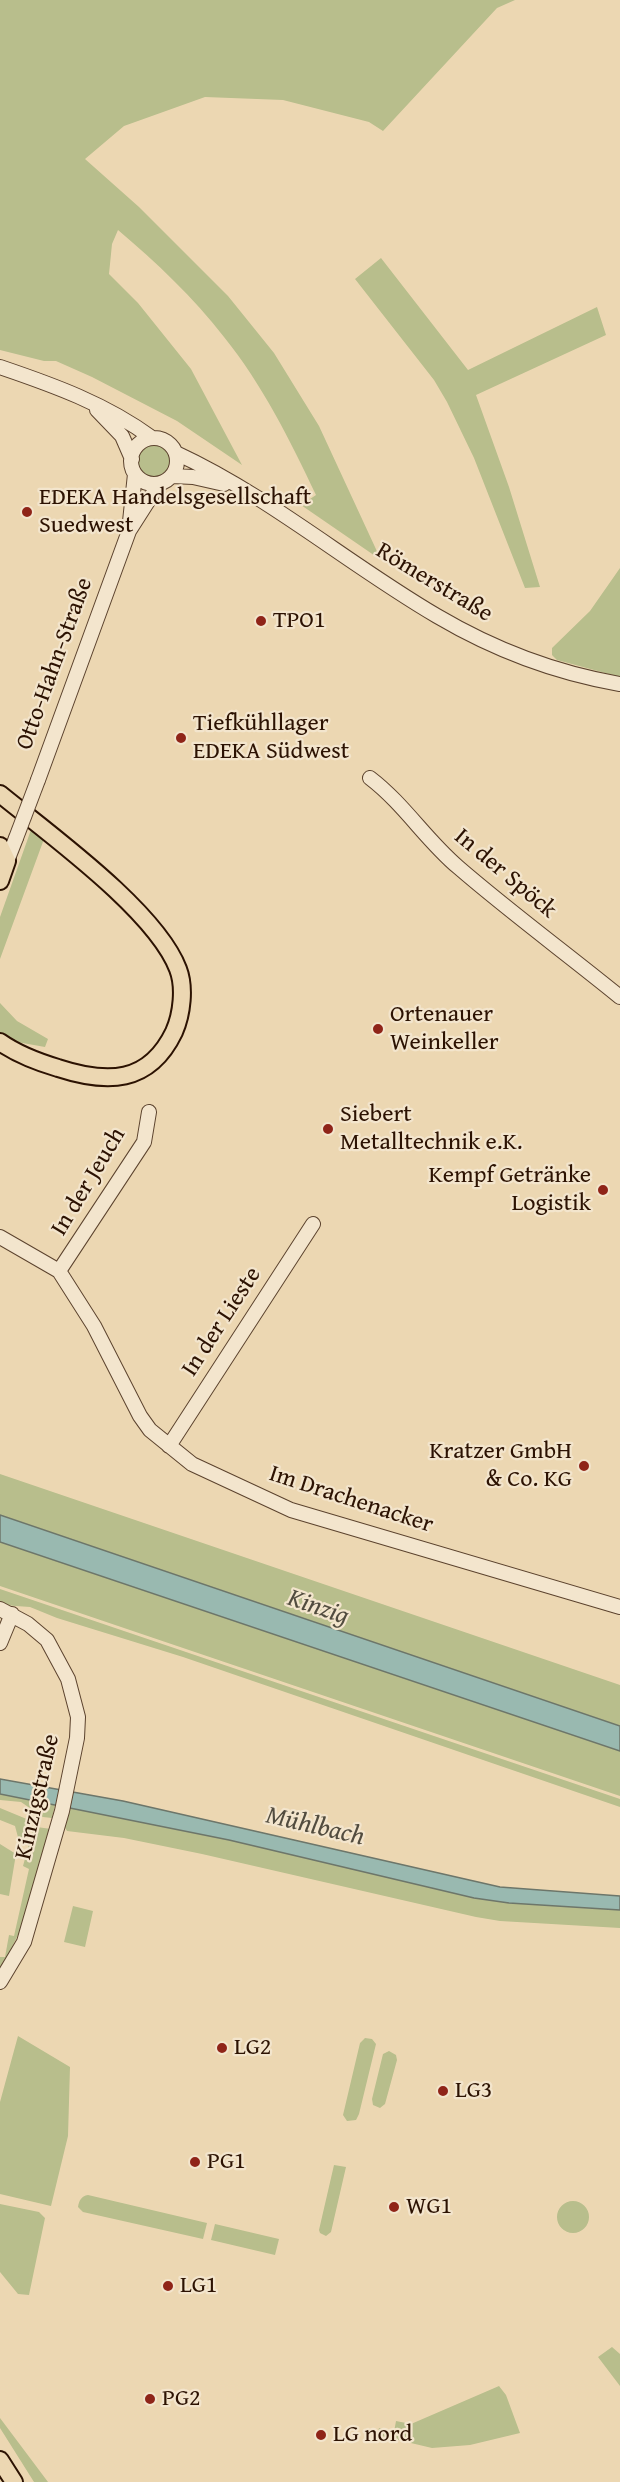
<!DOCTYPE html>
<meta charset="utf-8">
<style>
body{margin:0}
canvas{display:block;background:#ecd7b2}
</style>
<canvas width="620" height="2482"></canvas>
<script>
const g = document.querySelector('canvas').getContext('2d');
g.lineJoin = 'round';
function fill(path, color) { g.fillStyle = color; g.fill(path, 'evenodd'); }
function strokePath(path, color, width, dash) { g.strokeStyle = color; g.lineWidth = width; g.lineCap = dash ? 'butt' : 'round'; g.setLineDash(dash || []); g.stroke(path); }
function drawText(font, color, halo, rows, align = 'center') {
  g.font = font + ' "Gentium Book Plus",serif'; g.lineWidth = 4.5; g.setLineDash([]); g.textBaseline = 'middle'; g.strokeStyle = halo; g.fillStyle = color; for (const [text, x, y, turn = 0] of rows) {
    g.save(); g.translate(x, y); g.rotate((+turn || 0) * Math.PI / 180); g.textAlign = isNaN(turn) ? turn : align; if (halo) g.strokeText(text, 0, 0); g.fillText(text, 0, 0); g.restore();
  }
}
const green = new Path2D(`
 M0 0H515L497 8 383 131 369 122 283 100 205 97 124 126 85 159 139 207 228 296 274 353 319 426 381 560 301 505 316 495C290 440 262 384 224 337 193 297 157 263 118 230L112 244 109 274 138 303 191 369 242 465 177 421 92 377 56 361H44L0 350Z
 M381 258 468 370 597 307 606 335 476 395 509 487 540 587 525 588 474 458 447 402 434 380 355 279Z
 M136 460a18 18 0 1 1 36 0a18 18 0 1 1-36 0Z
 M620 568V677L557 660 552 655V648L590 611Z
 M32 827 44 839 0 959V917Z
 M0 1003 17 1021 48 1039 45 1047 17 1042 0 1032Z
 M0 1474 620 1685V1726L0 1515Z
 M0 1542 620 1751V1796L0 1586Z
 M0 1589 620 1799V1807L183 1657 57 1618 30 1607 2 1605 0 1604Z
 M0 1794 55 1805 52 1818 43 1817 21 1802 0 1800Z
 M70 1807 229 1840 474 1898 509 1903 620 1910V1928L500 1921 476 1917 202 1854 124 1838 67 1831 64 1826Z
 M0 1808 29 1820 23 1840 19 1841 15 1826 0 1820Z
 M37 1827 51 1829 27 1916 0 1972V1957H5L9 1935 14 1936 29 1869 23 1866 33 1829Z
 M0 1844 16 1854 9 1896 0 1894Z
 M73 1906 93 1911 85 1947 64 1942Z
 M18 2036 70 2067 68 2136 51 2206 0 2194V2102Z
 M365 2038 372 2039 376 2044 359 2114 356 2120 347 2121 343 2115 360 2043Z
 M389 2051 396 2055 397 2060 385 2104 380 2108 373 2105 372 2099 383 2054Z
 M334 2165 346 2167 331 2232 326 2236 320 2233 319 2230Z
 M88 2195 207 2223 203 2239 83 2212 78 2207C79 2201 81 2196 88 2195Z
 M557 2217a16 16 0 1 1 32 0a16 16 0 1 1-32 0Z
 M0 2204 39 2212 45 2218 29 2295 18 2294 0 2272Z
 M215 2224 279 2239 275 2255 211 2240Z
 M612 2347 620 2354V2386L598 2357Z
 M499 2386 506 2395 520 2433 470 2445 432 2448 377 2435 379 2428 394 2432 396 2421 411 2424Z
 M0 2418 48 2482H34L0 2428Z`);
const water = new Path2D(`
 M0 1515 620 1726V1751L0 1542Z
 M0 1779 123 1801 500 1887 620 1896V1910L509 1903 474 1898 229 1840 0 1794Z`);
const minor = new Path2D(`
 M0 367C53 385 106 404 152 438
 M97 410 122 436 132 459
 M131 461a23 23 0 1 1 46 0a23 23 0 1 1-46 0Z
 M176 453C269 496 348 564 437 616 493 649 556 673 620 684
 M172 476 193 477 224 484
 M129 531 135 474
 M370 778C404 804 426 840 458 867 510 912 566 953 620 997
 M38 780 129 531 159 484
 M7 861 16 838
 M0 1237 59 1271 94 1326 140 1416 150 1430 192 1464 291 1510 620 1607
 M59 1271 144 1142 149 1112
 M169 1446 313 1224
 M0 1609 28 1624 47 1640 68 1679 78 1717 77 1738 62 1811 24 1942 0 1982
 M0 1643 12 1614`);
const major = new Path2D(`
 M0 794C49 834 156 911 178 969 185 987 182 1014 174 1032 149 1084 107 1084 58 1068 38 1062 17 1054 0 1042
 M0 846 7 861 0 881
 M0 2460 14 2482`);
const minorBridge = new Path2D(`
 M16 838 38 780`);
const markers = [
 [27,512,6,"#8f2418"],
 [261,621,6,"#8f2418"],
 [181,738,6,"#8f2418"],
 [378,1029,6,"#8f2418"],
 [328,1129,6,"#8f2418"],
 [603,1190,6,"#8f2418"],
 [584,1466,6,"#8f2418"],
 [222,2048,6,"#8f2418"],
 [443,2091,6,"#8f2418"],
 [195,2162,6,"#8f2418"],
 [394,2207,6,"#8f2418"],
 [168,2286,6,"#8f2418"],
 [150,2399,6,"#8f2418"],
 [321,2435,6,"#8f2418"]
];
const poiNames = [
 ["EDEKA Handelsgesellschaft",39,498],
 ["Suedwest",39,526],
 ["TPO1",273,621],
 ["Tiefkühllager",193,724],
 ["EDEKA Südwest",193,752],
 ["Ortenauer",390,1015],
 ["Weinkeller",390,1043],
 ["Siebert",340,1115],
 ["Metalltechnik e.K.",340,1143],
 ["Kempf Getränke",591,1176,"right"],
 ["Logistik",591,1204,"right"],
 ["Kratzer GmbH",572,1452,"right"],
 ["& Co. KG",572,1480,"right"],
 ["LG2",234,2048],
 ["LG3",455,2091],
 ["PG1",207,2162],
 ["WG1",406,2207],
 ["LG1",180,2286],
 ["PG2",162,2399],
 ["LG nord",333,2435]
];
const streetNames = [
 ["Römerstraße",434,583,31],
 ["Otto-Hahn-Straße",55,664,-70],
 ["In der Spöck",505,874,40],
 ["In der Jeuch",89,1182,-59],
 ["In der Lieste",222,1322,-57],
 ["Im Drachenacker",351,1500,18],
 ["Kinzigstraße",38,1797,-77]
];
const waterNames = [
 ["Kinzig",318,1608,19],
 ["Mühlbach",315,1827,13]
];
fill(green, '#b8be8c');
fill(water, '#99b9b0');
strokePath(water, '#6d766a', 1.5);
strokePath(minor, '#5c432e', 16);
strokePath(major, '#2c1202', 20);
strokePath(minor, '#f3e5cd', 14);
strokePath(major, '#ecd7b2', 16);
strokePath(minorBridge, '#5c432e', 16, []);
strokePath(minorBridge, '#f3e5cd', 14);
for (const [x, y, r, color] of markers) { const dot = new Path2D(); dot.arc(x, y, r, 0, 2 * Math.PI); g.fillStyle = color; g.fill(dot); strokePath(dot, '#f3e5cd', 2); }
drawText('24px', '#2c1202', '#f3e5cd', poiNames, 'left');
drawText('24px', '#2c1202', '#f3e5cd', streetNames);
drawText('italic 26px', '#524c3f', '#f3e5cd', waterNames);
</script>
